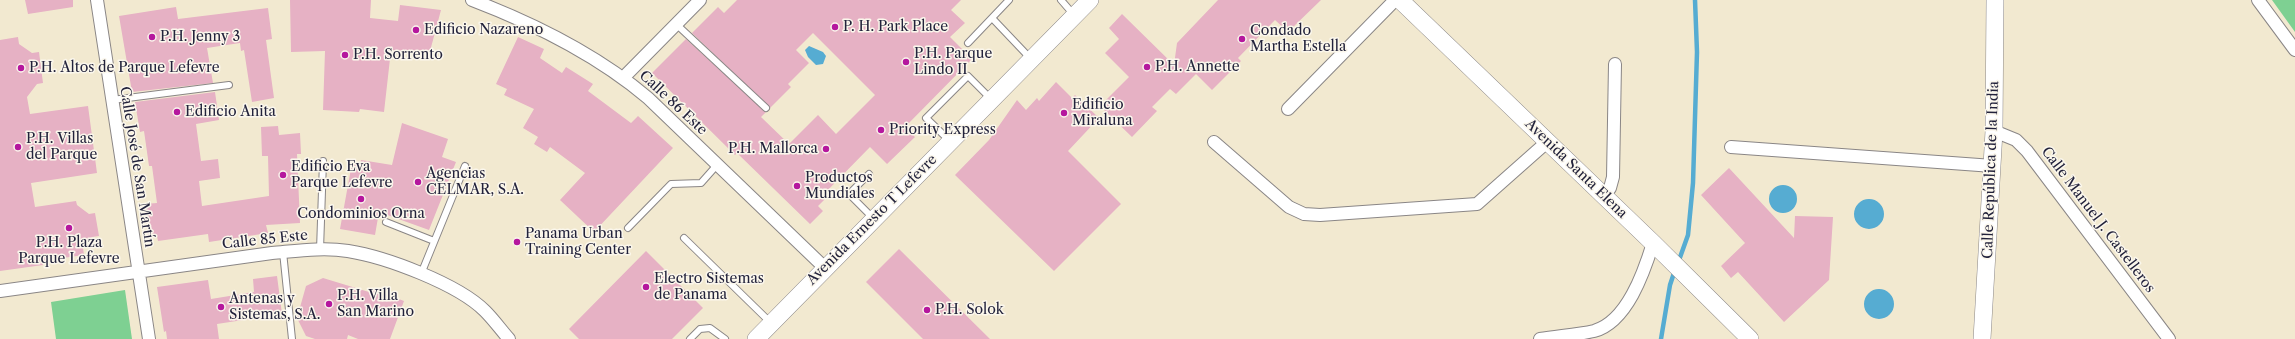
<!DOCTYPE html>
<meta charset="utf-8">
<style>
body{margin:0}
canvas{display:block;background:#f2e9d0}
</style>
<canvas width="2295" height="339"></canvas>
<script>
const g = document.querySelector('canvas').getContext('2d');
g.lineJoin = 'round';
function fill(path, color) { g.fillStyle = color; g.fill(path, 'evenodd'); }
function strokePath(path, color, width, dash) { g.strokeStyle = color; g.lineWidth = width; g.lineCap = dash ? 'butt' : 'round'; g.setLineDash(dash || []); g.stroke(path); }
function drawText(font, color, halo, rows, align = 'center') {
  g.font = font + ' "Libre Caslon Text",serif'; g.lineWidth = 3; g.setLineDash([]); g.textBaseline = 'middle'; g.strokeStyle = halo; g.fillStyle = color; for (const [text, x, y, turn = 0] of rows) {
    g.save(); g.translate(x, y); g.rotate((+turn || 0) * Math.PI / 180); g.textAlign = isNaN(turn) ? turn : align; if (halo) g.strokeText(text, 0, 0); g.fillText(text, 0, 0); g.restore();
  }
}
const green = new Path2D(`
 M2272 0H2295V32Z
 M125 290 132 339H56L51 302Z`);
const water = new Path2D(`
 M809 46 823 52 826 56 823 64 816 65 808 57 805 50Z
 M1769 199a14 14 0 1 1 28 0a14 14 0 1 1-28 0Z
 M1854 214a15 15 0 1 1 30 0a15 15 0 1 1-30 0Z
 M1864 304a15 15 0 1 1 30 0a15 15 0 1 1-30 0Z`);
const stream = new Path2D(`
 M1678 263 1688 235 1693 183 1697 52 1695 0
 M1661 339 1670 285 1675 270`);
const building = new Path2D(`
 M25 0H73V7L28 14Z
 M290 0H371L370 18 398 21 400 5 441 10 429 55 391 50 384 112 360 109 359 112 323 110 325 51 291 52Z
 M737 0H961L951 10 965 23 950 37 972 59 905 127 915 137 887 164 870 147 824 194 827 197 818 206 823 211 810 224 737 153 735 155 652 73 686 39 766 112 761 117 789 144 818 115 836 134 875 95 813 33 796 50 809 63 788 84 791 87 770 108 692 33 718 7 724 13Z
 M1218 0H1321L1288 32 1275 20 1238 58 1241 61 1212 90 1196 74 1176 94 1170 89 1152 107 1157 111 1132 137 1100 106 1129 77 1105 53 1119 39 1109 28 1122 14 1174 65 1177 43Z
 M176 7 178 19 268 8 272 39 266 40 274 98 252 102 244 50 241 51 240 43 207 48 213 83 132 92 119 16Z
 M18 37 19 44 32 53 39 52 43 83 37 84 27 97 30 114 88 106 97 173 31 183 35 207 76 201 77 205 89 214 95 213 99 236 92 237 83 248 84 255 42 261 43 265 0 271V40Z
 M518 37 544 49 540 58 562 73 566 67 593 84 588 91 631 123 638 116 673 148 594 232 560 200 585 173 550 147 547 152 534 144 538 137 523 128 534 109 504 95 507 89 496 84Z
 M1056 82 1072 98 1075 95 1099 118 1068 151 1121 204 1054 271 955 175 989 140 1017 100 1026 110 1037 98 1039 101Z
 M215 92 219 120 196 124 201 161 218 159 220 178 199 181 202 206 269 196 268 156H262L261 127 278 126 279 135 300 133 301 154H297L300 223 266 225 268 233 209 242 208 234 158 241 157 236 148 237 144 204 157 203 152 166H149L144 131 140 132 135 102Z
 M402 123 448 139 442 157 456 162 429 230 379 212 375 235 340 229 352 163 360 164 361 160 392 165Z
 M1729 168 1794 238 1795 216 1833 217 1829 280 1784 322 1738 272 1731 278 1721 266 1745 243 1701 195Z
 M899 249 990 339H923L866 282Z
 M646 251 703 308 672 339H579L569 329Z
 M277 276 282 314 217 324 219 339H167L166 331 164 332 157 287 208 280 211 299 254 292 253 279Z
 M323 278 369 292 370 288 404 301 390 339H358L348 335 347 339H315L306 336 297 318 306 286Z`);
const lane = new Path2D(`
 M1061 0 1074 15
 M992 18 1030 58
 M676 24 766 108
 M968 43 1009 0
 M112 100 229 85
 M950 141 926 118 968 76 990 98
 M869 174 849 194 873 218
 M386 222 434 241
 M628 228 671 184 701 183 717 165
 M684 238 770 322
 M320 250 323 161
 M283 252 292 339
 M421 274 465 166
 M690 339 700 329 710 328 725 339`);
const street = new Path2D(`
 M97 0 149 339
 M472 0C535 24 596 54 648 98L825 268
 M2258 0 2295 50
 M624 77 700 0
 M1288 109 1395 0
 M1994 131 2016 140 2027 151 2169 339
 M1214 142 1289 207 1304 214 1320 215 1477 204 1547 142
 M1731 147 1993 166
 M1604 196 1610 188 1613 177 1615 64
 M0 291 272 253C296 251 323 247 348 251 386 257 458 284 485 311 494 320 501 330 509 339
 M1540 339C1557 336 1577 335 1594 331 1627 322 1644 272 1653 243`);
const secondary = new Path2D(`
 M1400 0 1653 243 1750 339
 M756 339 1090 0
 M1982 339 1994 131 1995 0`);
const markers = [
 [835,27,4,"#b5179e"],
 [416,30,4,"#b5179e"],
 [152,37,4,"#b5179e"],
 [1242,39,4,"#b5179e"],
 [345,55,4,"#b5179e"],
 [906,62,4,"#b5179e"],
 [1147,67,4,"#b5179e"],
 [21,68,4,"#b5179e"],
 [177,112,4,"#b5179e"],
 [1064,113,4,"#b5179e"],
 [881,130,4,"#b5179e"],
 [18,147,4,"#b5179e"],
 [826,149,4,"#b5179e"],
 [283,175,4,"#b5179e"],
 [418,182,4,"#b5179e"],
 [797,186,4,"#b5179e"],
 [361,199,4,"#b5179e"],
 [69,228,4,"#b5179e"],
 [517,242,4,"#b5179e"],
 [646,287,4,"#b5179e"],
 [329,304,4,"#b5179e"],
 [221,307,4,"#b5179e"],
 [927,310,4,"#b5179e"]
];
const poiNames = [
 ["P. H. Park Place",843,27],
 ["Edificio Nazareno",424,30],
 ["Condado",1250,31],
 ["Martha Estella",1250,47],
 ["P.H. Jenny 3",160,37],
 ["P.H. Parque",914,54],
 ["Lindo II",914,70],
 ["P.H. Sorrento",353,55],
 ["P.H. Annette",1155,67],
 ["P.H. Altos de Parque Lefevre",29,68],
 ["Edificio",1072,105],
 ["Miraluna",1072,121],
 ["Edificio Anita",185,112],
 ["Priority Express",889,130],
 ["P.H. Villas",26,139],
 ["del Parque",26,155],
 ["P.H. Mallorca",818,149,"right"],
 ["Edificio Eva",291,167],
 ["Parque Lefevre",291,183],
 ["Agencias",426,174],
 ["CELMAR, S.A.",426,190],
 ["Productos",805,178],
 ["Mundiales",805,194],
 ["Condominios Orna",361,214,"center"],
 ["Panama Urban",525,234],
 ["Training Center",525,250],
 ["P.H. Plaza",69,243,"center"],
 ["Parque Lefevre",69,259,"center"],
 ["Electro Sistemas",654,279],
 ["de Panama",654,295],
 ["P.H. Villa",337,296],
 ["San Marino",337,312],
 ["Antenas y",229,299],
 ["Sistemas, S.A.",229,315],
 ["P.H. Solok",935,310]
];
const streetNames = [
 ["Calle 86 Este",673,103,43],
 ["Calle José de San Martín",137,167,81],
 ["Avenida Santa Elena",1576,169,44],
 ["Calle República de la India",1991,170,-88],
 ["Avenida Ernesto T Lefevre",872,220,-45],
 ["Calle Manuel J. Castelleros",2098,220,53],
 ["Calle 85 Este",265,240,-6]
];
fill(green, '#7ed092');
fill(water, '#56acd2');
strokePath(stream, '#56acd2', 4.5);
fill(building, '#e6b1c4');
strokePath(lane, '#8a8686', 8);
strokePath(street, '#8a8686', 14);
strokePath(secondary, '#8a8686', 18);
strokePath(lane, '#fff', 6);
strokePath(street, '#fff', 12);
strokePath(secondary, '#fff', 17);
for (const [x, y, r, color] of markers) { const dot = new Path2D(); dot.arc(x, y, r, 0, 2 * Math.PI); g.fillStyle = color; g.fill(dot); strokePath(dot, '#fbf7ec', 1.5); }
drawText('14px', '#22223b', '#fbf7ec', poiNames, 'left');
drawText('14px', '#22223b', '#fbf7ec', streetNames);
</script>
